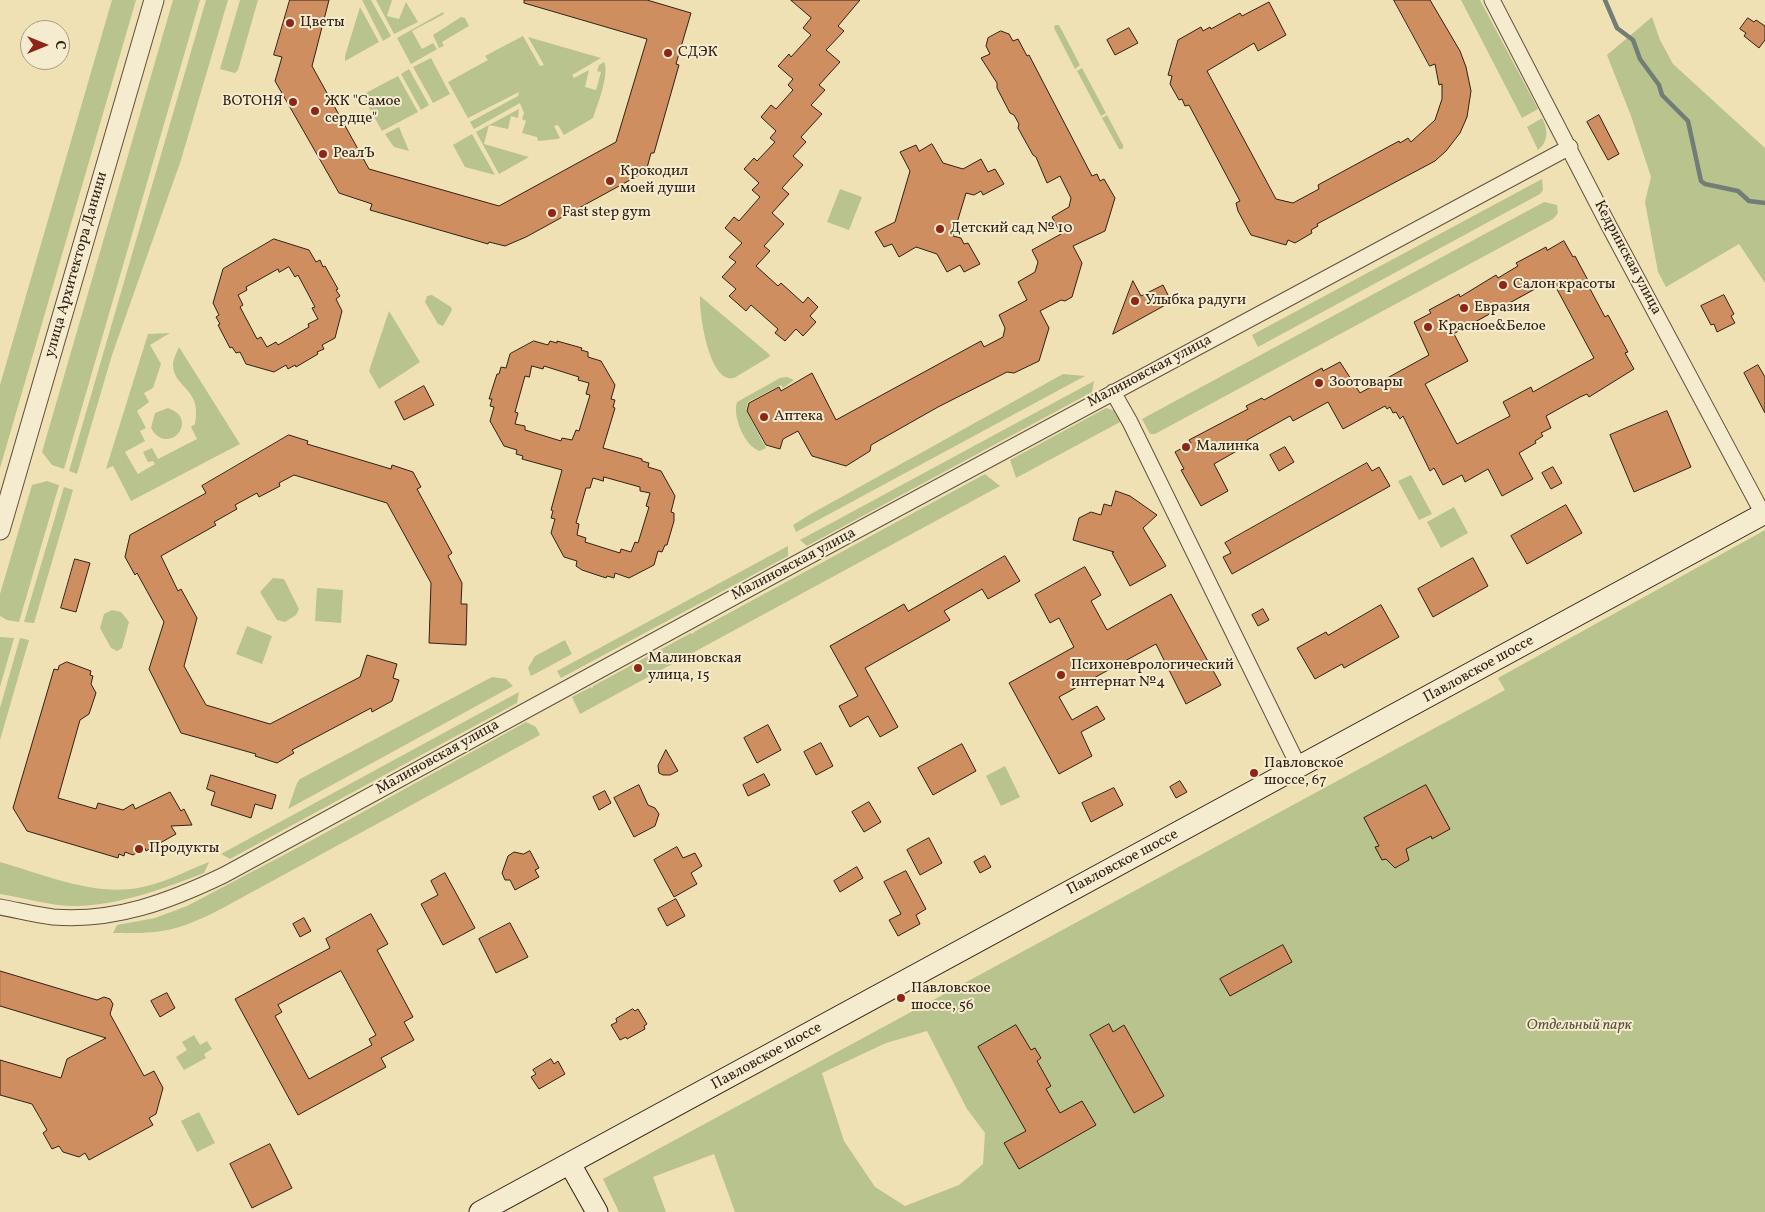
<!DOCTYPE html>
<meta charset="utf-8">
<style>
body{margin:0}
#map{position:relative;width:1765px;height:1212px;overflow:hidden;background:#f0e1b5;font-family:Vollkorn,serif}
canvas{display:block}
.north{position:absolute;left:20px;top:20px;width:50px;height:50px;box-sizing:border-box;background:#f5eccf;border:1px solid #a79b85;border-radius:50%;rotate:90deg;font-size:14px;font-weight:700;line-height:20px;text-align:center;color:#312116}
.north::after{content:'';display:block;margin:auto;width:18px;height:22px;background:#8f2418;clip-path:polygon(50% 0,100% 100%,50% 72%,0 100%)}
</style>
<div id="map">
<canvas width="1765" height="1212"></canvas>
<div class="north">С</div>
</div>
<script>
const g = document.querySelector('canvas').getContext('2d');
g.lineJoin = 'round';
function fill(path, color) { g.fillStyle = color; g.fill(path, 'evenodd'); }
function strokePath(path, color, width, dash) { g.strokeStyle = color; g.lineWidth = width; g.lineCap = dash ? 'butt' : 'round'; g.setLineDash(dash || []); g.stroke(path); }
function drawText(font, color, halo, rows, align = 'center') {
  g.font = font + ' Vollkorn,serif'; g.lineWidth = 4; g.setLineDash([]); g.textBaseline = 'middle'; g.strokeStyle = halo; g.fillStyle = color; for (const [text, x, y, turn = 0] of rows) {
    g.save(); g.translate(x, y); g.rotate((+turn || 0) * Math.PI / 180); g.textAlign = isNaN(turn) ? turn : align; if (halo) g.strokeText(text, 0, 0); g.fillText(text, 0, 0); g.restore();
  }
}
const green = new Path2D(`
 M112 0H136L0 468V385Z
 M173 0H200L64 469 52 465 42 452Z
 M206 0H228L181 160 112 355 77 474 69 471Z
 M240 0H258L238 70 235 73 220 69Z
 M362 0H371L391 36 383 41Z
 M376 0H392L387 16 399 19 406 2 418 22 394 34Z
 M1461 0H1480L1538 109 1522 118Z
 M360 7 379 42 345 61V56Z
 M443 12 444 14 412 31 422 49 433 43 437 49 411 64 397 38Z
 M461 17 465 18 469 26 442 42 444 46 439 48 433 35Z
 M1652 17 1660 40 1673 64 1765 148V283L1739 244 1666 287 1658 272 1645 202 1651 177 1631 116 1607 55Z
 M1055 25H1059L1080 65 1075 69 1054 28Z
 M523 36 540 66 544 65 528 37 601 58 572 75 574 78 589 70 585 87 596 90 601 72 597 71 599 65 604 62C610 73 597 106 593 118L564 135 558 125 554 126 560 138 557 139 538 141 537 137 522 133 526 121 522 119 524 113 520 103 474 129 470 122 518 96 519 92 468 118 448 82 488 60 485 56Z
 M431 58 450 94 433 103 413 67Z
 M1082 68 1106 113 1101 116 1077 71Z
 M409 69 429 105 421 110 401 74Z
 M398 76 418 112 382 131 362 95Z
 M519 109 518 118 511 116 508 129 489 125 484 144 529 157 499 174 476 132Z
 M1107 115 1123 145V149H1119L1102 118Z
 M1542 118C1548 129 1549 141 1538 150L1527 127Z
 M399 127 409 151 394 147 385 134Z
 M472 134 495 175 465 167 453 145Z
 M1542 179 1543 190 1540 194 1258 347 1252 335Z
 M840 189 862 197 849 230 827 222Z
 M1544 202 1557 205 1558 213 1553 219 1155 434H1150L1142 419Z
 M432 295 451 307 452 310 443 326 438 324 425 302 427 296Z
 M700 296 770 355 769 357 734 378C709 384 699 313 700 296Z
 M389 311 420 362 379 389 369 371Z
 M170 333 150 345 161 364 153 388 144 393 149 402 137 411 146 428 140 431 145 441 125 452 136 471 138 474 155 464 153 461 148 462 143 452 152 448 158 459 197 439 191 427 195 424C202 387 174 389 173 365 173 359 177 352 179 347L240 444 131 501 113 466 106 469 148 334Z
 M1063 374 1085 376 796 532 793 525 809 515Z
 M787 377 794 380 783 388 781 385 748 402 746 410 766 448 760 451C745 447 732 416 737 402L780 378Z
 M1094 381 1092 392 807 546 800 540Z
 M168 408C201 419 168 458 151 428L155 413Z
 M1106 408 1116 411 1122 421 1016 478 1010 460Z
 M985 474 1000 486 580 714 572 697 591 687 592 689 593 686 691 633 693 634 694 632Z
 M1411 475 1432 514 1419 520 1398 481Z
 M47 481 59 485 19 622 7 620 0 616V594L32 485Z
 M64 487 73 490 34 623 24 622Z
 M1454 507 1468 533 1441 548 1427 522Z
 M1765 530V1212H735L714 1154 653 1177 666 1212H619L603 1179 1505 690 1498 678ZM927 1031 967 1109 985 1133 983 1164 959 1185 905 1206 875 1187 844 1141 822 1073 886 1043Z
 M788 546V556L561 678 557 671Z
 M273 578 284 579 299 609 296 615 285 622 277 620 260 592Z
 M317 588 343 590 341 623 315 621Z
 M112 610 121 612 129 622 122 648 117 651 111 648 100 628 104 614Z
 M247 626 272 636 262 664 236 654Z
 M0 637 14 638 0 687Z
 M20 638 29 640 0 740V708Z
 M565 640 572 654 531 676 528 668 535 656Z
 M492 677 506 679 513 686 288 809 297 783 300 779Z
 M519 692 517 703 230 859 221 854Z
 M526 722 536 727 540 735 221 909C178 931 162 934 113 933L117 925 155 918 187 906 314 839Z
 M1005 766 1020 797 1001 806 986 776Z
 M0 862C43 874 92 896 138 888 162 884 186 871 209 862L204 873C162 889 121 905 75 906 50 906 25 898 0 894Z
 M194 1035 200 1045 207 1041 212 1049 204 1054 206 1058 184 1070 176 1057 187 1050 182 1042Z
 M199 1112 215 1143 197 1152 181 1121Z`);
const stream = new Path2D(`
 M1605 0 1617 28 1633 40 1640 59 1659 85 1662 95 1688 121 1701 181 1705 184 1738 191 1749 201 1765 203`);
const building = new Path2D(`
 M290 0H329L312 66 369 169 499 206 616 142 647 39 524 3V0H647L691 13 676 64 679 65 654 153H651L647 168 640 171 641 174 526 237 505 246 489 242 488 244 370 210 372 204 339 193 275 81 282 57 274 55Z
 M791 0H860L838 26 844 31 826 50 840 62 819 85 825 90 811 105 822 114 801 137 806 142 793 156 803 165 782 188 789 194 772 213 784 224 764 246 770 251 756 266 778 286 781 283 803 303 808 297 818 307 810 316 816 322 803 336 796 329 785 341 775 333 778 329 751 305 746 311 729 296 736 289 722 277 736 262 729 257 742 243 725 228 734 217 739 221 760 197 752 190 759 183 744 169 754 158 757 161 775 142 770 138 776 131 761 117 771 105 776 109 793 90 788 85 793 79 778 66 789 54 791 57 811 35 803 28 811 18Z
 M1394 0H1430L1460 51 1466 67 1471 91 1467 117 1460 133 1446 151 1435 161 1317 224 1318 226 1311 230 1312 233 1295 243 1288 240 1286 245 1251 235 1238 211 1236 203 1240 201 1189 105 1185 106 1182 99 1179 100 1170 84 1172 76 1168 75 1178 40 1201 27 1203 31 1210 27 1211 29 1240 13 1242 16 1269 2 1286 35 1258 51 1254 43 1207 71 1276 199 1293 203 1319 189 1318 185 1399 141 1400 143 1408 138 1411 142 1435 120 1442 99V84L1439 85 1435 64 1430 66Z
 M1748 18 1754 22 1756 20 1765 26V40L1759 48 1744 36 1746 33 1740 29Z
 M1129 28 1138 43 1115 55 1107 40Z
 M1001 31 1009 34 1013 41 1018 39 1027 56 1029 55 1092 176 1097 174 1100 181 1104 179 1115 198 1105 231 1073 246 1082 263 1072 297 1065 301 1061 300 1040 311 1049 328 1039 361 1014 373 1007 372 938 407 871 445 870 451 846 466 812 456 798 431 783 439 780 449 766 445 747 411 749 403 779 387 781 391 812 373 836 420 981 341 984 347 1003 337 1005 328 999 315 1027 300 1018 282 1035 272 1038 262 1032 250 1061 234 1052 217 1069 207 1071 198 1060 176 1047 183 1036 157 1033 155 1018 128 1019 124 1014 115 1010 113 997 88V83L981 58 990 54 986 46 988 38Z
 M1599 115 1619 154 1608 160 1587 122Z
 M932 144 943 163 963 169 981 159 988 172 995 169 1004 184 983 195 981 191 974 195 966 193 953 236 961 238 964 244 968 243 980 264 964 272 960 265 947 272 937 254 916 247 899 257 892 244 884 247 875 232 895 222 910 171 900 152 916 145 919 151Z
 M274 239 309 250 316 262 320 260 323 267 325 266 338 289 336 290 340 296 336 299 342 311 335 338 322 345 324 349 317 352 318 354 296 367 295 365 288 369 286 365 274 372 246 364 240 352 236 353 232 347 230 348 218 325 220 324 216 317 219 315 213 303 223 269ZM289 267 295 277 298 275 315 307 312 308 318 319 308 324 309 327 278 345 276 342 267 347 261 337 257 339 240 307 243 305 238 295 247 290 246 287 278 269 279 272Z
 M1564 241 1573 257 1575 256 1591 286 1589 287 1605 317 1608 315 1628 352 1625 353 1634 369 1589 397 1587 394 1580 397 1546 416 1551 428 1541 433 1543 436 1535 441 1536 443 1519 453 1533 479 1502 496 1488 469 1465 482 1462 475 1443 485 1434 468 1430 471 1403 416 1400 419 1396 412 1393 413 1390 407 1387 409 1385 406 1343 429 1328 402 1293 421 1290 416 1247 440 1249 444 1214 464 1228 491 1201 506 1181 470 1184 469 1175 452 1191 443 1189 440 1248 409 1246 406 1262 398 1264 400 1322 368 1323 371 1340 362 1360 393 1429 355 1414 322 1431 313 1429 310 1459 294 1460 297 1496 275 1498 278 1518 266 1516 263 1546 247 1547 250ZM1552 280 1594 358 1533 392 1531 387 1503 402 1510 416 1457 444 1425 384 1468 361 1454 334Z
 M1133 281 1141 296 1163 285 1170 299 1168 301 1169 303 1113 334Z
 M1724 295 1734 314 1731 316 1735 323 1717 332 1714 324 1711 325 1701 306Z
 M534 341 548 345 550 341 557 343V341L582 348 581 350 588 352V357L601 361 615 385 611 399 615 400 613 407 615 408 603 448 642 459V461L649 463 648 467 661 471 675 496 671 512 674 513V521L667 545H665L662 552 658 551 654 565 629 578 615 573 614 578 607 576 606 578 582 570 576 566 577 561 564 557 551 533 555 519 551 518 553 511 551 510 562 470 522 459 523 456 516 454 517 450 504 446 490 421 494 407 490 406 492 399H489L497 374H499L501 367 506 368 510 354ZM532 366 543 369 544 366 579 377 578 380 589 383 586 394 590 395 579 431 576 430 572 440 562 438 561 441 525 430V426L515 424 518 413 515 412 525 376 529 377ZM604 477 640 487V491L650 493 646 506 649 507 638 543 635 542 631 552 621 549 620 553 585 542 586 538 577 535 579 524 576 523 586 488H590L593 478 603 481Z
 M1758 365 1765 377V413L1744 373Z
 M424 386 434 405 404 420 395 402Z
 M1667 411 1691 467 1634 492 1610 435Z
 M289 435 308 441 307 444 341 454 391 469 392 465 413 472 421 487 417 489 452 553 448 556 462 583 461 604H467L466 645 429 643 431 583 387 503 294 475 279 483 280 486 259 497 257 493 235 505 237 509 214 522 216 525 161 556 178 591 181 589 197 618 184 666 206 705 270 724 360 677 367 655 397 664 393 678 399 680 392 701 372 712 371 708 292 750 294 753 277 763 255 756 256 754 181 733 149 669 164 622 137 573 135 575 125 557 130 535 206 493 202 486Z
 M1285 447 1294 462 1279 471 1270 455Z
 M1367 463 1372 471 1379 467 1390 486 1232 574 1223 557 1231 553 1225 543Z
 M1553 467 1562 483 1551 489 1542 473Z
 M1116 491 1130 496 1157 515 1143 528 1166 566 1130 586 1112 553 1114 552 1073 540 1079 518 1091 512 1101 515 1104 504 1111 506Z
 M1566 505 1582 533 1527 564 1511 536Z
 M1005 556 1020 581 988 599 982 589 944 611 950 620 865 668 898 727 880 737 868 716 850 727 839 706 858 696 830 646 904 604 908 611Z
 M1473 558 1488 586 1433 617 1418 589Z
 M75 559 90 563 76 612 61 608Z
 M1085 567 1101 595 1091 601 1107 630 1171 594 1221 685 1186 704 1156 644 1059 697 1072 720 1097 706 1105 719 1081 732 1092 756 1059 774 1009 683 1074 647 1059 618 1050 623 1035 595Z
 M1381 605 1399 637 1344 668 1342 664 1315 679 1297 648 1326 632 1328 635Z
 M1263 609 1269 620 1258 626 1252 615Z
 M67 662 91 671 90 675 93 676 91 684 96 693 89 714 80 720 58 798 96 809 98 803 123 810 133 804 135 809 170 792 181 811 184 809 192 825 171 826 176 834 146 851 145 848 133 855 125 852 124 856 119 854 118 858 27 831 13 808 54 669 58 670 59 666Z
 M768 725 781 750 757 763 744 738Z
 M821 743 833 766 816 775 804 752Z
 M962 744 976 771 933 795 918 768Z
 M666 750 678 771 670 775H663L659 773 658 766Z
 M764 774 770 785 748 796 743 785Z
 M211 775 276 795 272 809 255 804 251 818 211 805 215 792 207 789Z
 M1180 781 1187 792 1176 798 1170 787Z
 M639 785 648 805 655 808 659 814 655 826 634 837 614 798Z
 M1426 785 1450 829 1432 839 1431 836 1406 849 1409 860 1395 868 1386 859 1382 860 1375 847 1379 846 1364 818Z
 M1114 788 1123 805 1091 822 1082 803Z
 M605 791 611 803 599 810 593 797Z
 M869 802 881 822 864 832 852 812Z
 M929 838 942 863 920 875 907 850Z
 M677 847 683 858 695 853 702 866 691 873 697 884 674 897 654 860Z
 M530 851 539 868 535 870 539 877 515 890 510 880H505L502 873 508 856 514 852 523 854Z
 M985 856 991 867 980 873 974 862Z
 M857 867 863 878 840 892 834 881Z
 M906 871 926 909 916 915 920 924 898 936 889 920 901 914 884 882Z
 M445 873 475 928 443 945 421 904 438 895 431 881Z
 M676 899 685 916 667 926 658 909Z
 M371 914 388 944 377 950 413 1017 404 1022 414 1040 381 1058 386 1067 298 1115 235 999 330 948 326 939ZM341 971 376 1035 369 1039 372 1045 309 1079 275 1016 282 1012 278 1005Z
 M304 918 311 931 300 937 293 924Z
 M510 923 528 957 496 973 479 939Z
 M1283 945 1292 962 1230 996 1220 979Z
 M0 971 97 1000 104 997 110 999 113 1004 110 1014 144 1076 154 1071 163 1088 156 1114 149 1118 153 1125 89 1160 85 1153 79 1157 63 1152 59 1146 52 1149 43 1133 47 1130 32 1104 0 1095V1060L61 1078 67 1059 106 1038 0 1006Z
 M167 993 175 1008 160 1017 151 1001Z
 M633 1009 635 1011 638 1009 647 1024 644 1026 645 1029 627 1039 626 1037 620 1040 611 1025 617 1022 616 1019Z
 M1109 1024 1113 1032 1124 1025 1164 1096 1134 1113 1090 1035Z
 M1016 1025 1031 1050 1035 1048 1041 1058 1037 1061 1051 1086 1046 1089 1060 1113 1082 1101 1096 1125 1019 1169 1004 1143 1026 1131 978 1047Z
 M551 1059 554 1064 558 1061 565 1074 539 1089 531 1077 536 1074 533 1070Z
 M270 1144 292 1188 252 1208 230 1164Z`);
const minor = new Path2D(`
 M1492 0 1608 224 1763 514
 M1113 392 1130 422 1299 767
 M0 907C17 910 35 915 53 917 115 922 170 901 224 875L804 559 1570 147`);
const tertiary = new Path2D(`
 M0 530 154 0`);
const secondary = new Path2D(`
 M570 1164 597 1212
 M480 1212 1765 513`);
const markers = [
 [290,23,5,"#8f2418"],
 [668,53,5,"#8f2418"],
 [293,102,5,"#8f2418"],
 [315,111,5,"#8f2418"],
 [323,154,5,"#8f2418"],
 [610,181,5,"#8f2418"],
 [552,213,5,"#8f2418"],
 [940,229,5,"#8f2418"],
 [1503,285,5,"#8f2418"],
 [1135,301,5,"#8f2418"],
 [1464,308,5,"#8f2418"],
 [1428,327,5,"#8f2418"],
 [1319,383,5,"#8f2418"],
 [764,417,5,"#8f2418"],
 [1186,447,5,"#8f2418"],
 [638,668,5,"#8f2418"],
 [1061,675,5,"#8f2418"],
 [1254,773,5,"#8f2418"],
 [139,849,5,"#8f2418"],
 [901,998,5,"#8f2418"]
];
const poiNames = [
 ["Цветы",300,23],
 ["СДЭК",678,53],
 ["ВОТОНЯ",283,102,"right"],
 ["ЖК \"Самое",325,102],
 ["сердце\"",325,119],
 ["РеалЪ",333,154],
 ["Крокодил",620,172],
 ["моей души",620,189],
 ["Fast step gym",562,213],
 ["Детский сад № 10",950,229],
 ["Салон красоты",1513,285],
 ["Улыбка радуги",1145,301],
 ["Евразия",1474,308],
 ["Красное&Белое",1438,327],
 ["Зоотовары",1329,383],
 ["Аптека",774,417],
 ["Малинка",1196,447],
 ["Малиновская",648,659],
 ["улица, 15",648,676],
 ["Психоневрологический",1071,666],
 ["интернат №4",1071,683],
 ["Павловское",1264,764],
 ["шоссе, 67",1264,781],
 ["Продукты",149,849],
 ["Павловское",911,989],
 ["шоссе, 56",911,1006]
];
const streetNames = [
 ["Кедринская улица",1627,258,62],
 ["улица Архитектора Данини",77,265,-74],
 ["Малиновская улица",1150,372,-28],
 ["Малиновская улица",794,565,-28],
 ["Павловское шоссе",1479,670,-29],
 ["Малиновская улица",438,758,-29],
 ["Павловское шоссе",1123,863,-28],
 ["Павловское шоссе",767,1057,-29]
];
const parkNames = [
 ["Отдельный парк",1579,1026]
];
fill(green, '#b8c38e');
strokePath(stream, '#727d77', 4.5);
fill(building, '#cf8e60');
strokePath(building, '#312116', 1);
strokePath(minor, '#61513e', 17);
strokePath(tertiary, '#61513e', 21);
strokePath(secondary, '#312116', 23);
strokePath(minor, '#f5eccf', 15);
strokePath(tertiary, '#f5eccf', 19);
strokePath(secondary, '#f5eccf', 21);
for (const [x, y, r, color] of markers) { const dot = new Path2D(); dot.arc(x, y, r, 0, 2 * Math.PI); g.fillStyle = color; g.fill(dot); strokePath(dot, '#f5eccf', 2); }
drawText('15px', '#312116', '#f5eccf', poiNames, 'left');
drawText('15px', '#312116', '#f5eccf', streetNames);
drawText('italic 15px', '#5a523a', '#f5eccf', parkNames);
</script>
